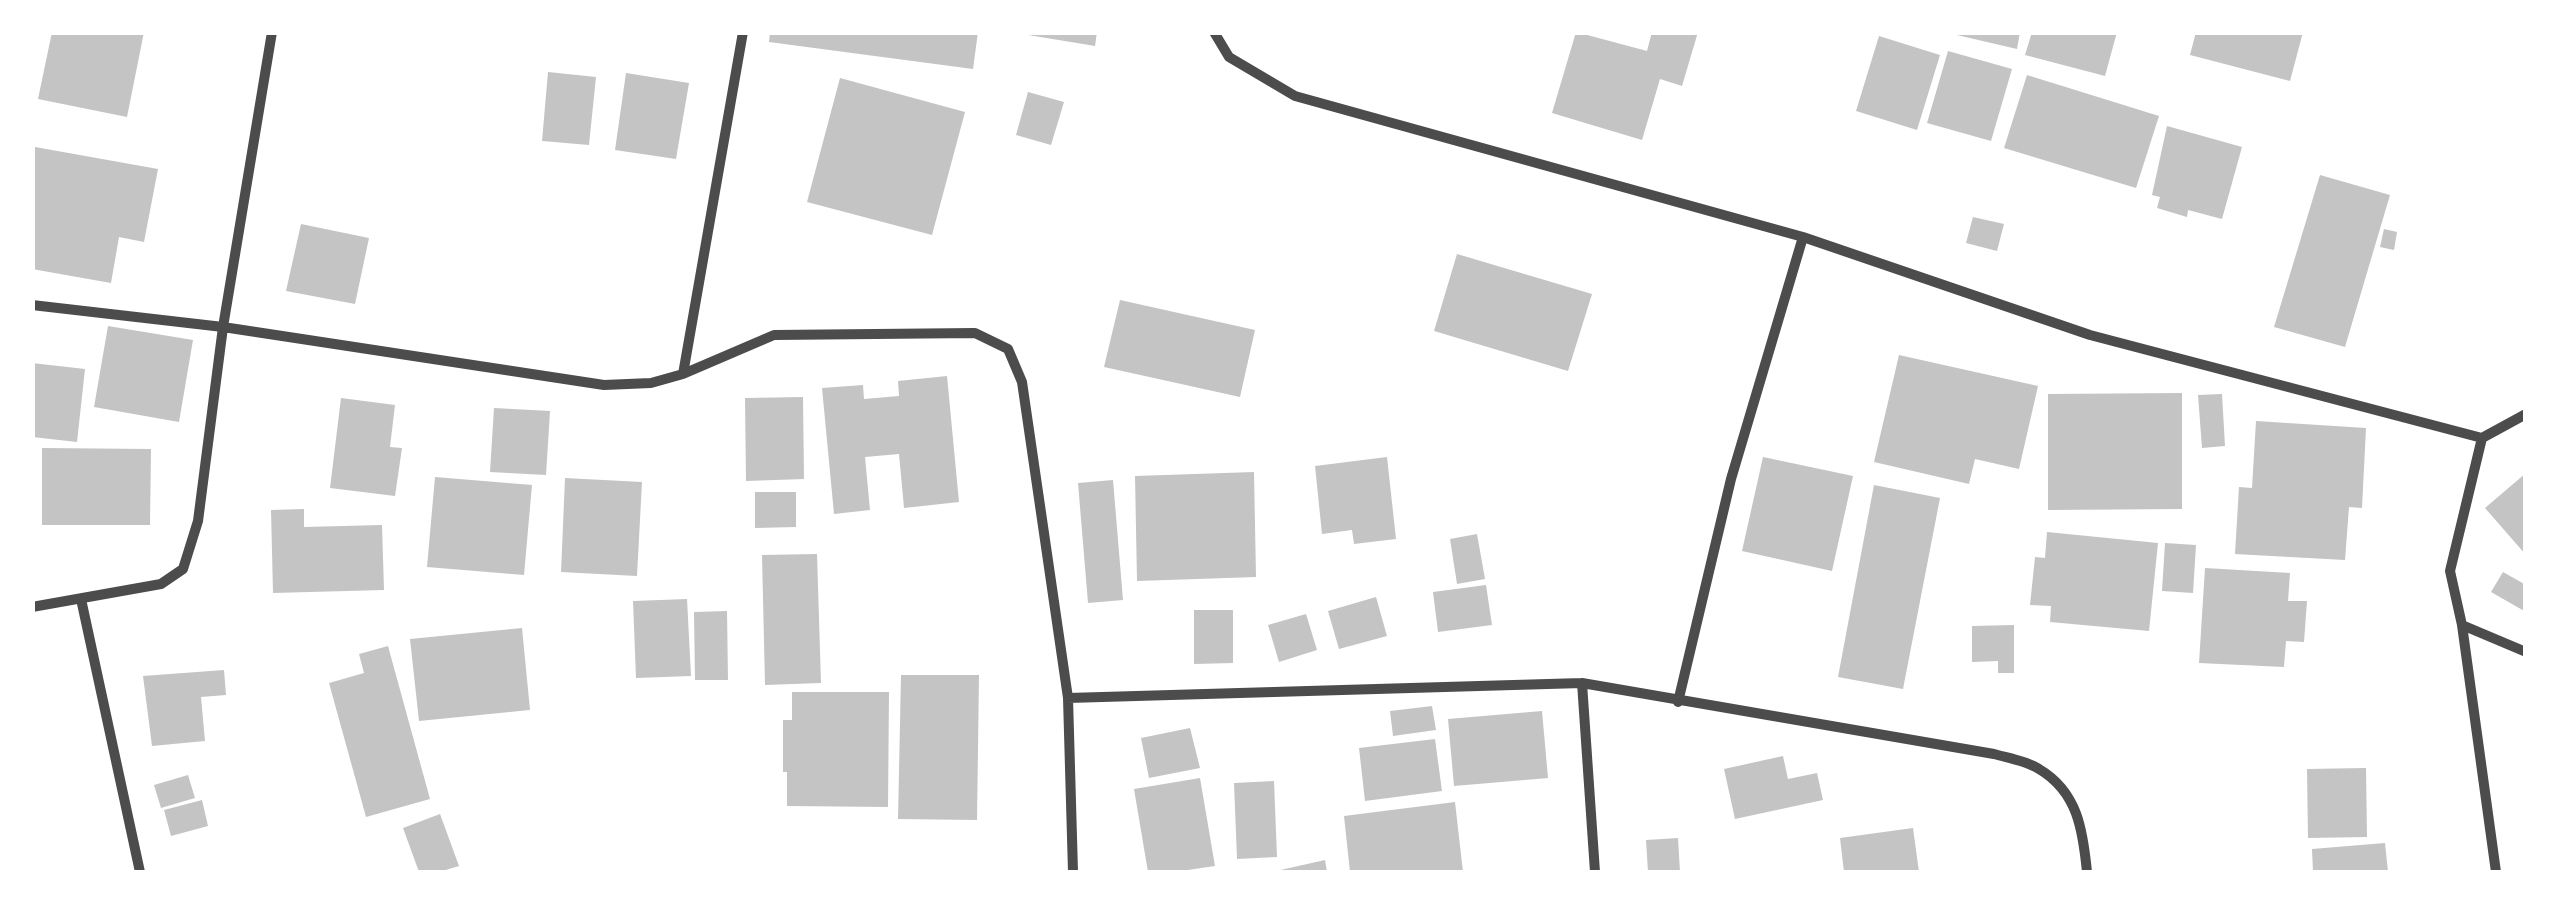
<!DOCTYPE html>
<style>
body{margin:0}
#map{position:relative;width:2558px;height:905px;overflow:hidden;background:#fff;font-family:Montserrat,sans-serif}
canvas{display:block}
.frame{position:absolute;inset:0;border:35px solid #fff;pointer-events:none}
</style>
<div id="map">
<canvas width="2558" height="905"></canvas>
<div class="frame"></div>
</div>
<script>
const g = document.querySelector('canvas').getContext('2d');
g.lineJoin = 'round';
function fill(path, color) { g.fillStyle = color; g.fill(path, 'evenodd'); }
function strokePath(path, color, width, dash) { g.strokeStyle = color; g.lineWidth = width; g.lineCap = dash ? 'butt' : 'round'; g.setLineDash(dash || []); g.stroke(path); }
const building = new Path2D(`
 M52 32H144L127 117 38 99Z
 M770 32H978L973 69 769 42Z
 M1010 32H1097L1095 46Z
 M1576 32 1647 51 1652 32H1698L1682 86 1660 79 1642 140 1552 113Z
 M1944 32H2020L2017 49Z
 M2032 32H2117L2105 76 2025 55Z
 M2196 32H2303L2290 81 2190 55Z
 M1879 36 1940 55 1917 130 1856 111Z
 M1948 51 2012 69 1991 141 1927 123Z
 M548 72 596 77 589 145 542 141Z
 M626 73 689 83 676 159 615 150Z
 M2027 75 2159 116 2136 188 2004 148Z
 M840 78 965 112 932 235 807 202Z
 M1028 92 1064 102 1051 145 1016 135Z
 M2167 126 2242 147 2222 219 2188 210 2187 217 2157 208 2160 197 2152 195Z
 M35 147 158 169 144 242 119 237 111 283 32 269V162Z
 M2320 175 2390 195 2345 347 2274 327Z
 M1973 217 2004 224 1997 251 1966 243Z
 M301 224 369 238 355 304 286 291Z
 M2384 229 2397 232 2394 250 2380 247Z
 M1457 254 1592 294 1568 371 1434 331Z
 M1120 300 1255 330 1240 397 1104 367Z
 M108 326 193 340 179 422 94 407Z
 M1899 355 2038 386 2019 469 1975 459 1969 484 1874 462Z
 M32 363 85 369 77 442 32 437Z
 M947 376 959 502 904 508 899 454 865 457 870 510 834 514 822 388 863 385 864 399 899 396 898 381Z
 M2182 393V509L2048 510V394Z
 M2222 394 2225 446 2202 448 2198 395Z
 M803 397 804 479 746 481 745 398Z
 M341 398 395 405 390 447 402 448 395 496 330 488Z
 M494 408 550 411 546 475 490 472Z
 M2256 421 2366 428 2362 508 2349 507 2345 560 2235 554 2239 487 2252 488Z
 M42 448 151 449 150 525H42Z
 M1387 457 1396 539 1354 544 1352 530 1322 534 1315 466Z
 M1763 457 1853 476 1832 571 1742 551Z
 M1254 472 1256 577 1137 581 1135 476Z
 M2526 473V555L2485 508Z
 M435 477 532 485 524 575 427 567Z
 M565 478 642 482 637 576 561 572Z
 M1113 480 1123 600 1088 603 1078 483Z
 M1874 485 1940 498 1903 689 1838 677Z
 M755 492H796V527L755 528Z
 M304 509V527L382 525 384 590 273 593 271 510Z
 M2047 532 2158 543 2149 631 2050 622 2051 606 2030 605 2035 557 2045 558Z
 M1477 534 1485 579 1457 584 1450 539Z
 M2165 543 2196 545 2193 593 2162 591Z
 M817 554 821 683 765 685 762 555Z
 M2205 568 2290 573 2288 601H2307L2304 642 2286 641 2284 667 2199 663Z
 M2503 572 2526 585V612L2491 592Z
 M1486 585 1492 625 1438 632 1433 592Z
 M1376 597 1387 636 1339 649 1328 611Z
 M687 599 691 676 636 678 633 601Z
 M1194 610H1233V663L1194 664Z
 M727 611 728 680H695L694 612Z
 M1306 614 1317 650 1279 662 1268 625Z
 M2014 625V673H1998V661L1972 662V626Z
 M522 628 530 710 419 721 410 639Z
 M388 646 430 799 366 817 329 683 364 673 359 654Z
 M224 670 226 695 201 697 205 741 152 746 143 676Z
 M901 675H979L977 820 898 819Z
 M792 692H889L888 807 787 806V772H783V720H792Z
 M1432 706 1436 730 1393 736 1390 711Z
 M1542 711 1548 778 1454 786 1448 719Z
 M1190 728 1200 768 1149 778 1141 738Z
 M1435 739 1442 791 1365 801 1359 748Z
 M1783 756 1788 779 1817 773 1823 800 1735 819 1724 769Z
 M2366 768 2367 837 2308 838 2307 769Z
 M188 775 195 798 161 808 154 785Z
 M1200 778 1215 866 1174 872H1148L1134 789Z
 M1274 781 1277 857 1237 859 1234 783Z
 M202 800 208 826 171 836 164 810Z
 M1455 802 1463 872H1350L1344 816Z
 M440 814 459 866 439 872H419L403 828Z
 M1913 828 1919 872H1844L1840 838Z
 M1678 838 1680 872H1648L1646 840Z
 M2385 843 2388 872H2313L2312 849Z
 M1325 860 1327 872H1276V871Z`);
const minor = new Path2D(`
 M1214 32 1229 57 1295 96 1803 237 2090 335 2482 438
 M32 305 223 327 604 385 651 383 683 374 774 335 975 333 1008 349 1022 382 1068 698 1073 872
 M683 374 743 32
 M2526 414 2482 438 2450 571 2462 625 2526 652
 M81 599 140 872
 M32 607 161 584 183 569 198 521 223 327 272 32
 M2462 625 2496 872
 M1582 683 1595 872
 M1068 698 1582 683 1994 754C2008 758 2027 761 2039 769 2078 792 2083 831 2087 872
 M1678 702 1731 479 1803 237`);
fill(building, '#c4c4c4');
strokePath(minor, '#4c4c4c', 10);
</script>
